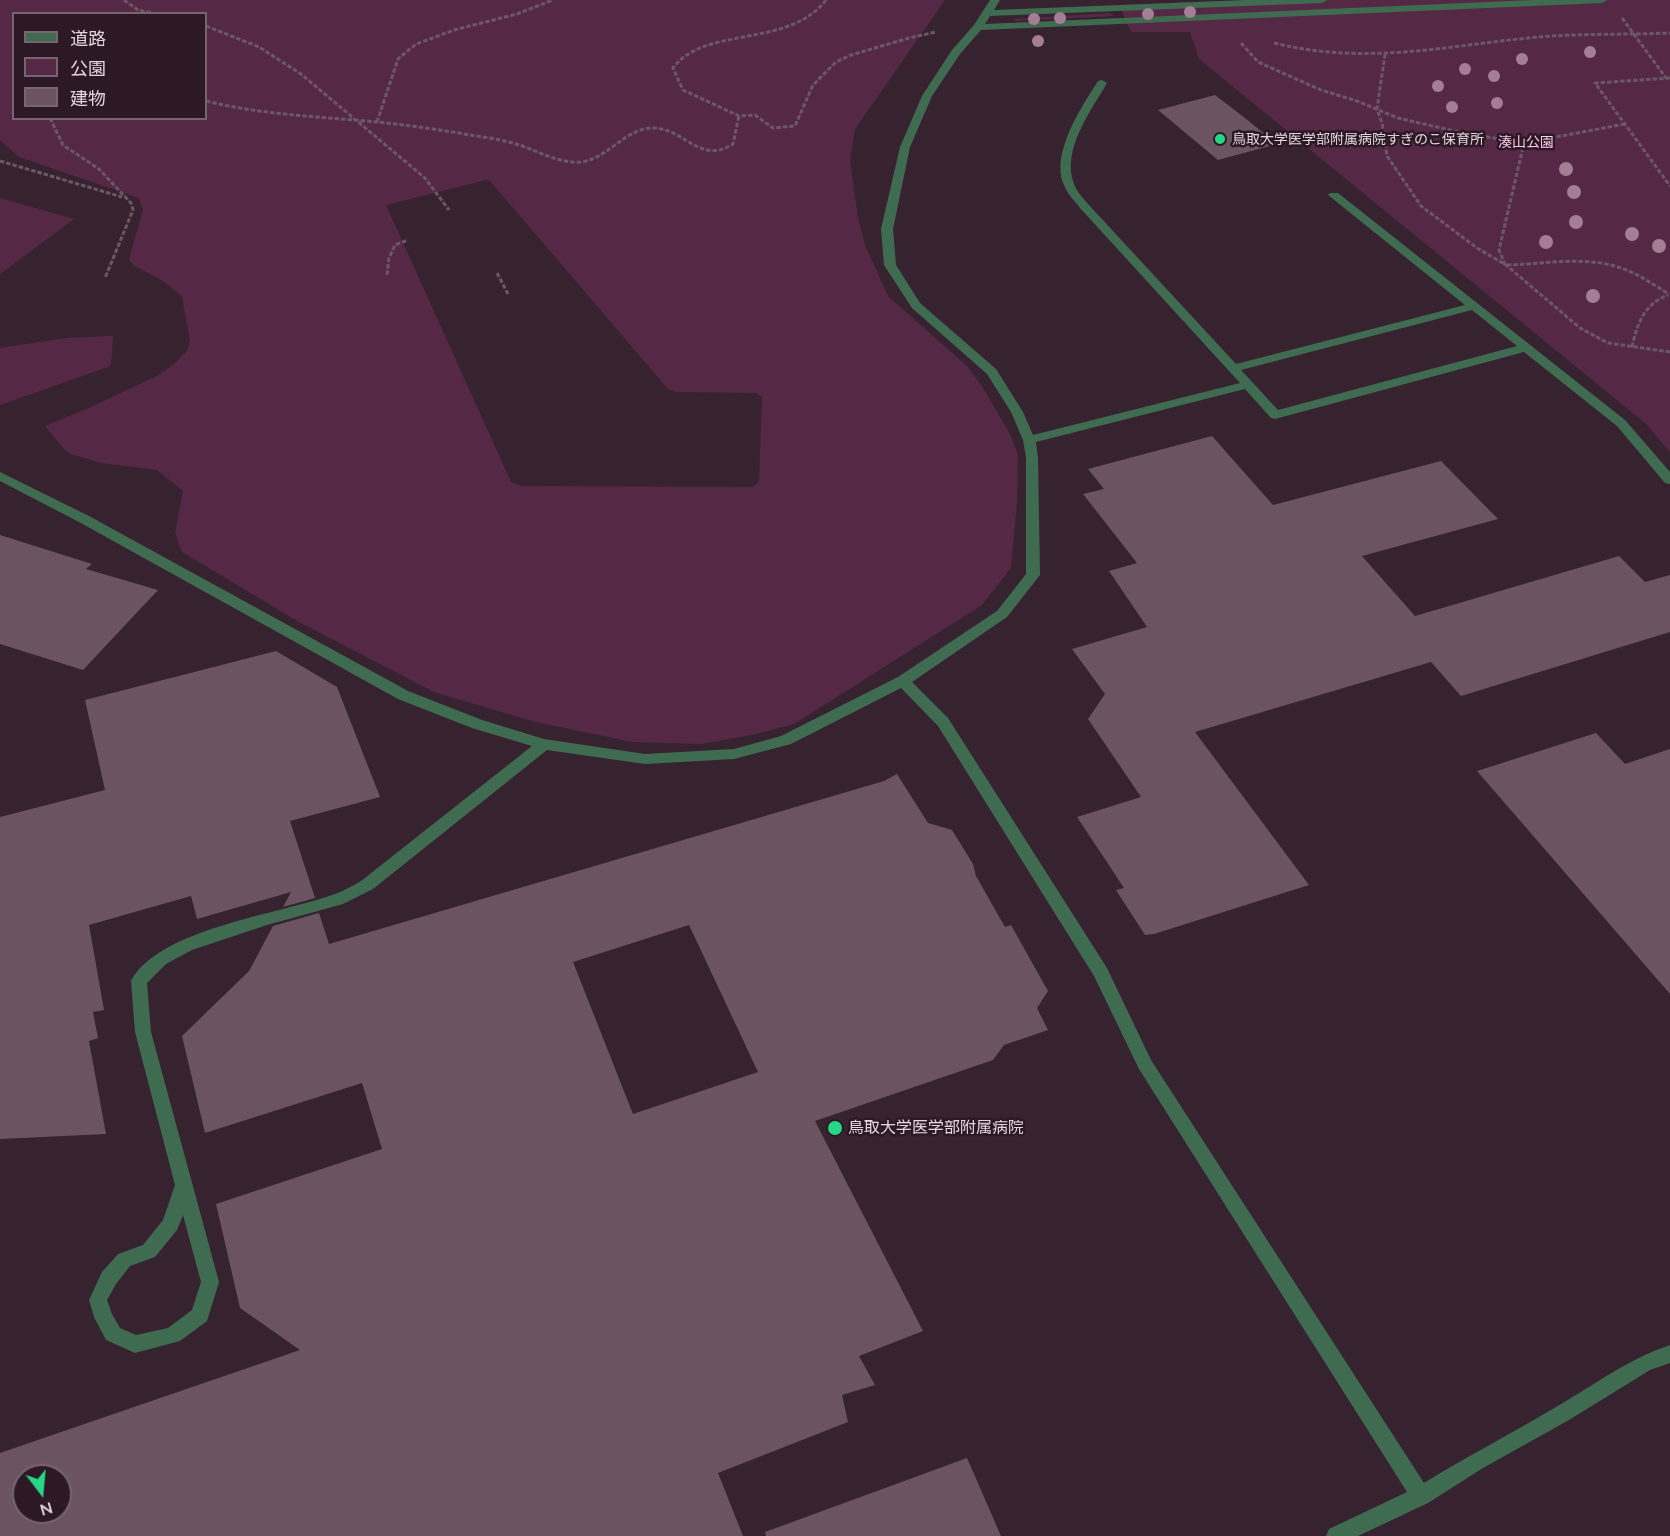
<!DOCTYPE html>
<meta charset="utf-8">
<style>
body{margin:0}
#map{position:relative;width:1670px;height:1536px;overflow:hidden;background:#372230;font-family:Lato,"Noto Sans JP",sans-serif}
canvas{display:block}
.legend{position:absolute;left:12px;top:12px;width:195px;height:108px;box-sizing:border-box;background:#2d1926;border:2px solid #76646f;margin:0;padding:8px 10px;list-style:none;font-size:18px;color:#e3d5dd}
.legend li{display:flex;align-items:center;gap:12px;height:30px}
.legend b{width:30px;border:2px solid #76646f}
.north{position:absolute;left:12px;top:1464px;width:60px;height:60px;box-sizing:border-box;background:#2d1926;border:2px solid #76646f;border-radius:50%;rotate:164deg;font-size:16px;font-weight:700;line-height:24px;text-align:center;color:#e3d5dd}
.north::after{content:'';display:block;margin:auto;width:21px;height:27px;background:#25d886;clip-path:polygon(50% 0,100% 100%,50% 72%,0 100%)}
</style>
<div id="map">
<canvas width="1670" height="1536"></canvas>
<ul class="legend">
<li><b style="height:8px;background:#3f6c51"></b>道路</li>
<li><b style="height:16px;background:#552946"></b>公園</li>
<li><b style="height:16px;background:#6b5362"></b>建物</li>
</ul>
<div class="north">N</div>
</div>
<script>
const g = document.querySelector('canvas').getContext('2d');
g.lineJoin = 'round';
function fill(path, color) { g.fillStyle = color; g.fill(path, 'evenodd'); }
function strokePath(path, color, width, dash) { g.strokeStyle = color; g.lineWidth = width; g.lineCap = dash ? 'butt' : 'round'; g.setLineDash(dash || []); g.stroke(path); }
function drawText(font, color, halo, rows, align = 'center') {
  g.font = font + ' Lato,"Noto Sans JP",sans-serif'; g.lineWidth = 5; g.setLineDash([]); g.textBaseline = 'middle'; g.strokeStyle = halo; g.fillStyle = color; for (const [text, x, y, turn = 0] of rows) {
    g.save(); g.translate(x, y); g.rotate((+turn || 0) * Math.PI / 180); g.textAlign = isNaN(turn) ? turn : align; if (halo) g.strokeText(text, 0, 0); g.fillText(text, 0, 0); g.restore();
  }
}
const green = new Path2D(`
 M0 0H945L855 129 850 161 858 218 865 245 888 296 967 366 982 386 1010 434 1018 455 1017 502 1011 568 982 605 794 724 752 735 701 744 633 742 535 722 434 692 299 622 182 552 175 533 183 491 157 470 101 463 71 454 65 450 45 426 91 407 159 375 175 363 187 351 190 341 182 296 163 281 133 265 129 259 143 210 139 198 19 157 0 140ZM14 14H206V118H14ZM486 180 490 181 668 389 677 392 756 393 762 397 759 482 752 487 521 486 511 482 386 205Z
 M1247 0H1670V452L1645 423 1199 59 1190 32H1131L1119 5Z
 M1110 13 1114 16 1016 21 1012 19Z
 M0 198 74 219 0 274Z
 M113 336 111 364 108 367 0 405V348L66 338Z`);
const building = new Path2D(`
 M1215 95 1245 118 1277 144 1218 160 1158 110Z
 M1212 436 1273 505 1441 461 1498 519 1362 556 1415 616 1619 556 1645 582 1670 575V632L1461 696 1431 662 1195 732 1309 885 1154 934 1145 935 1116 890 1124 888 1077 817 1141 797 1088 719 1105 694 1072 649 1147 627 1109 571 1137 563 1083 494 1104 489 1088 469Z
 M0 535 92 564 86 569 158 590 83 670 0 644Z
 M276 651 337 687 380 797 290 821 315 898 283 907 291 892 197 919 191 896 89 925 104 1010 93 1012 98 1038 89 1041 106 1134 0 1139V817L105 790 85 700Z
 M1596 733 1625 764 1670 749V994L1477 771Z
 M897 774 928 823 952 830 973 864 976 876 1005 927 1011 925 1048 991 1037 1008 1048 1030 1004 1045 993 1060 815 1121 923 1331 859 1356 875 1385 842 1395 848 1422 718 1473 743 1536H0V1453L300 1350 240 1308 216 1204 382 1149 362 1083 205 1133 182 1036 249 971 273 926 319 913 329 944 884 781ZM689 925 758 1072 633 1114 573 962ZM24 1476H60V1512H24Z
 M967 1458 1001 1536H766L765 1532Z`);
const path = new Path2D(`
 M124 0 138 10 157 14
 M826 0C788 49 705 25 673 68L683 90 739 116 755 115 773 128 795 126 813 85 836 62 851 55 909 38 936 32
 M1622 18 1666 78
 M206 26 259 47 301 74 425 178 449 210
 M1241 43 1258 62 1321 90 1357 101 1398 118 1463 133 1524 143 1625 124
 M1274 43C1364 65 1439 47 1528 38 1575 33 1623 35 1670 33
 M1385 54 1377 109 1382 123 1387 156 1421 206 1477 248 1506 265 1580 328 1608 343 1670 352
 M1670 78 1595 83 1670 186
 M206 101C255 113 304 116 354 120 395 123 436 129 476 136 489 138 503 140 516 144 537 150 558 164 581 162 608 159 626 127 654 128 685 129 700 165 733 144L739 116
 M50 118 63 145 99 169 131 203 133 210 105 278
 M377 122 398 59 416 44 454 30 517 14 553 0
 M0 161 122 197
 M1505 265 1499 250 1524 143
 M1507 265C1545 264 1587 255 1624 269 1640 275 1654 285 1669 294
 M497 273 508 294
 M387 275 389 258 395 245 408 240
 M1632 347C1637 324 1644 304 1668 295`);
const minor = new Path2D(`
 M990 0H1000L994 10 1247 0H1327L1322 3 990 16 985 24 1534 0H1607L1602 3 981 30 960 54 932 96 910 147 893 229 896 265 920 303 996 369 1023 412 1033 435 1240 383 1080 208C1075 201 1067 194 1064 185 1050 154 1082 106 1098 81L1102 80 1107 83C1091 111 1061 150 1074 184 1077 192 1083 198 1088 204L1236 364 1465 305 1328 195 1330 193H1338L1625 420 1670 472V484L1665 483 1617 426 1524 352 1275 419 1271 418 1245 389 1036 442 1038 458 1040 575 1007 617 912 682 948 718 1107 968 1151 1060 1424 1483C1467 1456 1513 1433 1556 1407 1596 1384 1626 1360 1670 1345V1363L1650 1370 1569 1420 1483 1468 1428 1503 1358 1536H1326L1329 1529 1407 1492 1139 1069 1094 976 938 726 901 688 791 744 734 759 645 764 547 750 373 889 343 904 267 925 192 950 166 964 147 983 151 1032 219 1282 207 1321 180 1341 135 1353 106 1340 94 1317 89 1300 102 1272 118 1254 143 1245 163 1220 175 1185 135 1032 131 981C158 929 280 914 332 895 342 892 352 886 361 881L532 746 472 728 398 699 79 522 0 481V472L89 516 408 691 482 720 544 739 645 754 734 749 781 736 898 677 997 611 1026 574V458L1023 440 1011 412 987 374 912 308 884 265 881 229 900 147 922 96 952 50 974 25ZM1472 310 1517 346 1278 410 1241 370ZM183 1215 201 1282 192 1310 168 1328 136 1335 120 1328 112 1314 107 1300 116 1284 130 1266 155 1257 177 1230Z`);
const trees = [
 [1190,12,6],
 [1148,14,6],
 [1060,18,6],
 [1034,19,6],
 [1038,41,6],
 [1590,52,6],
 [1522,59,6],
 [1465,69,6],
 [1494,76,6],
 [1438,86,6],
 [1497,103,6],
 [1452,107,6],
 [1566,169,7],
 [1574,192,7],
 [1576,222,7],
 [1632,234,7],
 [1546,242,7],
 [1659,246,7],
 [1593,296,7]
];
const markers = [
 [1220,139,6,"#25d886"],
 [835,1128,8,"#25d886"]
];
const farPoinames = [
 ["鳥取大学医学部附属病院すぎのこ保育所",1232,139]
];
const farParknames = [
 ["湊山公園",1526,142]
];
const poiNames = [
 ["鳥取大学医学部附属病院",848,1128]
];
fill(green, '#552946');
fill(building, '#6b5362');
strokePath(path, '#6b5864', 3, [4.5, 2]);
fill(minor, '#3f6c51');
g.fillStyle = '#a37e95';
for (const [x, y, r] of trees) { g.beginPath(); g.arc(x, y, r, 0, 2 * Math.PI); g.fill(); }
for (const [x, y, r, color] of markers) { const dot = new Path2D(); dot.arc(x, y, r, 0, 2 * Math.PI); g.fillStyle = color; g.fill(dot); strokePath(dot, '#2d1926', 2); }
drawText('14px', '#e3d5dd', '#2d1926', farPoinames, 'left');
drawText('14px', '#fcc9e8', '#2d1926', farParknames);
drawText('16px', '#e3d5dd', '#2d1926', poiNames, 'left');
</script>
